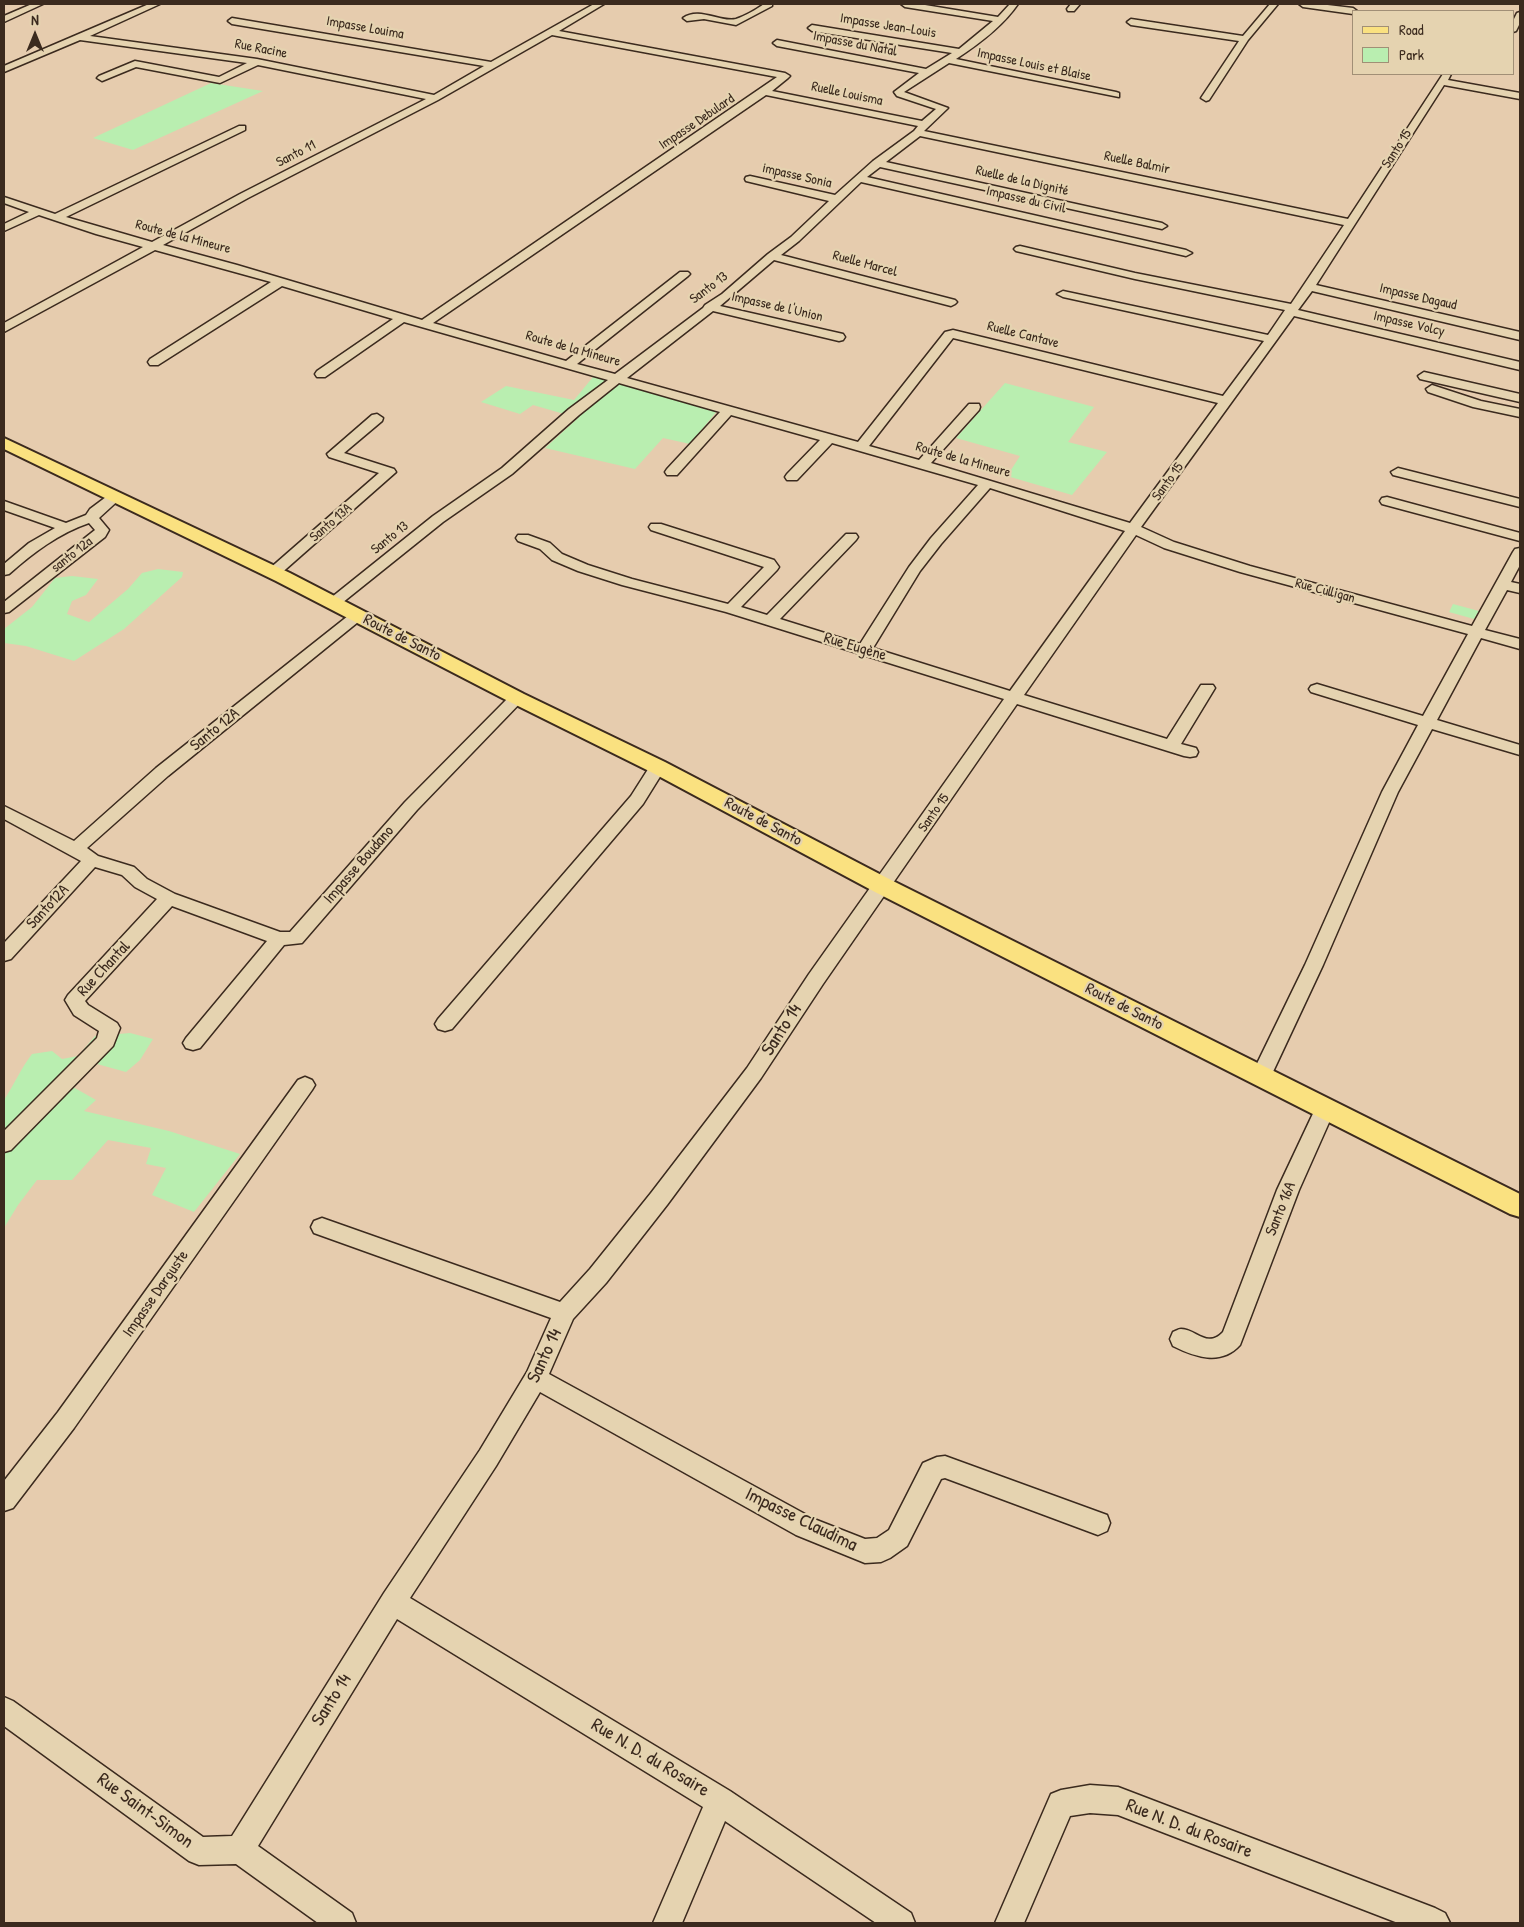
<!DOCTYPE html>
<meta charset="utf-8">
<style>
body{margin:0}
#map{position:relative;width:1524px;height:1927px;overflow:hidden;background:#e6ccae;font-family:"Patrick Hand",sans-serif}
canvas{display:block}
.frame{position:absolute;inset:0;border:5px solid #3b2a1e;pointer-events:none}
.legend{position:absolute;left:1352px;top:10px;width:162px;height:65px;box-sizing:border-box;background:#e5d3b0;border:1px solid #a18f76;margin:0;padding:6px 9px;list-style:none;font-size:15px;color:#3b2a1e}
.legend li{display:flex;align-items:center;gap:10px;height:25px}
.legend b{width:25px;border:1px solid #a18f76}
.north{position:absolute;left:10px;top:10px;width:50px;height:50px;-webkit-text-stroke:4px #e5d3b0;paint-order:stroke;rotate:0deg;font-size:14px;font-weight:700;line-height:20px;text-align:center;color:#3b2a1e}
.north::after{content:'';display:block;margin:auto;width:18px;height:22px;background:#3b2a1e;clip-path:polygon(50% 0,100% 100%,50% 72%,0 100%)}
</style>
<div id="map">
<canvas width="1524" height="1927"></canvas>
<div class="frame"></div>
<ul class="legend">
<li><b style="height:6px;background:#fae180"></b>Road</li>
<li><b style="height:14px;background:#b9eeb0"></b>Park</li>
</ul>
<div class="north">N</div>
</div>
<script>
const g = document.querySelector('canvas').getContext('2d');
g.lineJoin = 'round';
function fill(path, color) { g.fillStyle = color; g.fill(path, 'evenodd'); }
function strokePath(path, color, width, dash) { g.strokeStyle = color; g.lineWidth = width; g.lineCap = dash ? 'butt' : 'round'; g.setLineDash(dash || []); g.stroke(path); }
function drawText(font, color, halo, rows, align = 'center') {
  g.font = font + ' "Patrick Hand",sans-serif'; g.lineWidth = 4.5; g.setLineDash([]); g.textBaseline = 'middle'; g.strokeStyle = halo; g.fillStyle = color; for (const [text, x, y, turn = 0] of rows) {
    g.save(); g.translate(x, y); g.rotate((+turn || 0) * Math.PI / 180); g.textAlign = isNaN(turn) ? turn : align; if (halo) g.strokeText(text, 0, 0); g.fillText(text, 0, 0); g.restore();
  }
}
const green = new Path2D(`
 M211 83 263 91 133 150 93 138Z
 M593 377 619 383 717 411 690 444 663 438 635 469 545 448 578 418 533 405 520 414 481 402 506 386 574 400Z
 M1005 383 1094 407 1068 442 1107 452 1072 495 1007 476 1020 456 956 438Z
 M158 569 183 572 182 577 124 629 74 661 26 646 4 643V629L32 607 55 578 72 576 98 579 86 595 72 601 67 614 89 622 128 589 142 573Z
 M1453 604 1479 611 1474 619 1449 612Z
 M130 1033 153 1039 140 1060 126 1072 97 1064 73 1087 96 1100 84 1111 169 1131 240 1154 194 1212 152 1195 166 1168 146 1164 151 1148 108 1140 72 1180H37L18 1205 4 1228V1100C14 1085 21 1068 32 1054L52 1051 62 1059 78 1056 95 1036Z`);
const minor = new Path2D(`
 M32 4H43L4 22V16Z
 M149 4H160L90 36 257 59 434 95 484 66 232 24 228 21 232 18 491 62 594 4H604L559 31 785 73 790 76 788 78 772 91 922 121 936 109 897 96 894 92 919 73 777 46 773 43 777 40 926 69 952 53 812 31 808 28 812 25 959 49 993 21 905 7 901 4H919L998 17 1010 4H1018C1003 26 979 44 956 59L1116 92 1119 93V97L949 63 904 92 948 108 924 131 1348 219 1443 74H1451L1448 80 1520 93V99L1444 85 1316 285 1520 332V340L1312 291 1298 310 1520 362V370L1294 316 1141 527 1174 542 1250 566 1472 626 1513 552 1515 549 1520 548V565L1511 582 1520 584V593L1507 590 1485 630 1520 639V649L1481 638 1437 720 1520 745V755L1432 729 1398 792 1323 965 1271 1076 1268 1081 1261 1084 1254 1081 1251 1076 1305 965 1382 792 1418 725 1311 692 1309 689 1311 686 1317 684 1423 716 1468 634 1240 572 1164 548 1136 535 1024 695 1167 739 1201 685H1213L1215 688 1181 744 1196 748 1198 752 1196 756 1190 757 1184 756 1017 704 823 984 761 1078 667 1205 606 1283 573 1319 549 1374 814 1519 865 1539 877 1538 889 1530 923 1463 937 1457 945 1456 1107 1515 1110 1523 1107 1531 1098 1535 945 1478 941 1479 907 1546 890 1558 881 1562 865 1563 796 1535 540 1392 496 1466 410 1598 730 1791 911 1913 915 1923H876L725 1821 682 1923H653L703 1807 397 1619 258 1846 352 1913 356 1923H318L236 1864 199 1865 189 1861 4 1726V1697L13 1701 203 1837 232 1836 384 1593 480 1450 527 1372 551 1318 314 1233 311 1227 314 1221 322 1218 560 1302 590 1269 651 1193 747 1068 809 974 1004 699 726 612 622 585 578 571 552 560 540 549 518 541 516 538 518 535H528L550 543 562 554 588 565 632 579 728 604 764 567 651 530 649 527 651 524H661L774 560 779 567 777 570 741 607 767 615 846 534H856L858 537 856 540 780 619 860 644 909 567 931 538 978 485 832 443 797 480H787L785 477 787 474 820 440 731 415 677 475H667L665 472 667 469 720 412 619 383 579 415 512 474 443 522 337 607H327L325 604 327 601 433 516 502 468 569 409 608 380 404 322 325 377H317L315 374 317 371 393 319 282 286 158 365H150L148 362 150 359 271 282 155 250 4 332V323L143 247 96 234 39 215 4 231V224L29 212 4 203V197L55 214 239 126H245V130L66 217 152 242 240 194 426 99 258 65 220 83 136 67 102 81 97 78 99 76 135 61 219 77 247 63 80 40 4 72V66ZM552 35 777 77 422 320 237 265 163 245 248 198 438 100ZM766 95 918 126 914 131 873 161 835 195 750 176 746 177 745 179 746 181 829 201 791 237 768 254 722 294 705 305 703 308 615 374 577 364 688 276 690 274 688 272H680L566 361 433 323ZM920 136 1344 225 1291 304 1135 273 1020 246 1016 247 1014 249 1016 251 1135 279 1285 310 1268 335 1063 291 1057 294 1063 297 1264 341 1223 396 953 330 945 332 858 442 627 378 713 311 839 341 843 340 845 337 843 334 720 306 774 260 951 306 955 304 957 302 955 300 781 255 799 241 861 182 1186 256 1192 253 1186 250 867 177 880 167 1162 229 1167 226 1162 223 886 162ZM953 338 1218 403 1130 523 931 463 979 410 980 407 979 404H969L919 460 869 446ZM990 488 1125 531 1010 691 873 648 920 571 941 544Z
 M764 4H772V6L736 25 704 19 687 21 683 18C699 6 721 23 736 19 745 16 757 9 764 4Z
 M1071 4H1080L1074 11H1068L1067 9Z
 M1270 4H1278L1248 40 1209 100 1206 101 1201 98 1239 41 1131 25 1127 22 1131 19 1243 36Z
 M1299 4H1319L1353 8 1357 11H1353V14L1303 7Z
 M1520 12V23L1516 31 1513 32V21L1517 13Z
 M1424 372 1520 394V402L1420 379 1418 376Z
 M1432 385 1481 401 1520 409V417L1473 407 1428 392 1426 389Z
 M377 414 383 418 382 421 344 453 394 469 396 472 278 576H268L266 573 268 570 379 473 329 457 327 454 372 415Z
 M1398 468 1520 499V507L1393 475 1391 472Z
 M115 493 122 497 99 518 109 530 105 537 9 612 4 613V602L95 530 89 523C59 533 33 553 9 574L4 575V564L29 543 55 528 4 510V501L66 523 86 515 90 509 110 494Z
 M1387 497 1520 533V541L1382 504 1380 501 1382 498Z
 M358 610 363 612 366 615 363 618 168 776 87 848 98 856 134 867 147 879 175 894 280 932H290L405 802 511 695H523L525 698 417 810 302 943 284 945 200 1048 193 1050 186 1048 183 1043 186 1038 267 941 172 906 85 1001 88 1005 117 1023 120 1028 113 1046 11 1150 4 1152V1131L97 1038 99 1031 74 1015 65 1000 68 995 157 899 135 887 122 875 95 867 11 959 4 961V943L81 861 4 819V806L74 841 156 768 353 612Z
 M658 762 664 763 666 767 643 804 452 1029 445 1031 438 1029 435 1024 438 1019 631 796 652 763Z
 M305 1077 312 1080 315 1085 312 1090 74 1428 13 1508 4 1511V1481L58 1412 298 1080Z
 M1325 1101 1332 1103 1335 1109 1299 1190 1240 1345C1221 1366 1195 1357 1173 1346L1170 1339 1173 1332C1176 1331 1178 1329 1181 1329 1196 1329 1207 1349 1223 1332L1277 1190 1318 1103Z
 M1090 1785 1118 1787 1435 1908 1445 1913 1450 1923H1398L1118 1815 1090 1813 1070 1816 1024 1923H995L1051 1794 1061 1790Z`);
const major = new Path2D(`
 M4 438 290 573 524 694 665 762 891 880 1520 1194V1217L1510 1214 875 892 651 772 510 702 276 581 4 449Z`);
const farStreetnames = [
 ["Impasse Jean-Louis",888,26,9],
 ["Impasse Louima",365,28,10],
 ["Impasse du Natal",855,44,11],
 ["Rue Racine",261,49,11],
 ["Impasse Louis et Blaise",1034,65,12],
 ["Ruelle Louisma",847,94,12],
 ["Impasse Debulard",697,122,-34],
 ["Santo 15",1397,149,-57],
 ["Santo 11",296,154,-27],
 ["Ruelle Balmir",1137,163,12],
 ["impasse Sonia",797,176,13],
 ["Ruelle de la Dignité",1022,181,13],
 ["Impasse du Civil",1026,200,13],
 ["Route de la Mineure",183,237,15],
 ["Ruelle Marcel",865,264,15],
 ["Santo 13",709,288,-37],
 ["Impasse Dagaud",1418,297,13],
 ["Impasse de l'Union",777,307,13],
 ["Impasse Volcy",1409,324,13],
 ["Ruelle Cantave",1023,335,14],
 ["Route de la Mineure",573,349,16],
 ["Route de la Mineure",963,460,16],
 ["Santo 15",1168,482,-54],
 ["Santo 13A",331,523,-41],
 ["Santo 13",390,538,-39],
 ["santo 12a",72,555,-38],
 ["Rue Culligan",1325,591,15],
 ["Santo 15",934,813,-55]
];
const streetNames = [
 ["Route de Santo",402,638,27],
 ["Rue Eugène",855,647,17],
 ["Santo 12A",215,730,-39],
 ["Route de Santo",763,822,28],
 ["Impasse Boudano",359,865,-49],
 ["Santo12A",48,907,-47],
 ["Rue Chantal",104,969,-47],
 ["Route de Santo",1124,1007,27],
 ["Santo 16A",1281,1209,-68],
 ["Impasse Darguste",156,1294,-55]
];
const nearStreetnames = [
 ["Santo 14",782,1030,-57],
 ["Santo 14",545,1356,-65],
 ["Impasse Claudima",801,1520,26],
 ["Santo 14",332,1700,-58],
 ["Rue N. D. du Rosaire",650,1758,31],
 ["Rue Saint-Simon",145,1811,36],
 ["Rue N. D. du Rosaire",1189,1829,21]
];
fill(green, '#b9eeb0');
strokePath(minor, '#3b2a1e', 3);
strokePath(major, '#3b2a1e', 4);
fill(minor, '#e5d3b0');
fill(major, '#fae180');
drawText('14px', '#3b2a1e', '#e5d3b0', farStreetnames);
drawText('16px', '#3b2a1e', '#e5d3b0', streetNames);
drawText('19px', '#3b2a1e', '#e5d3b0', nearStreetnames);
</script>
